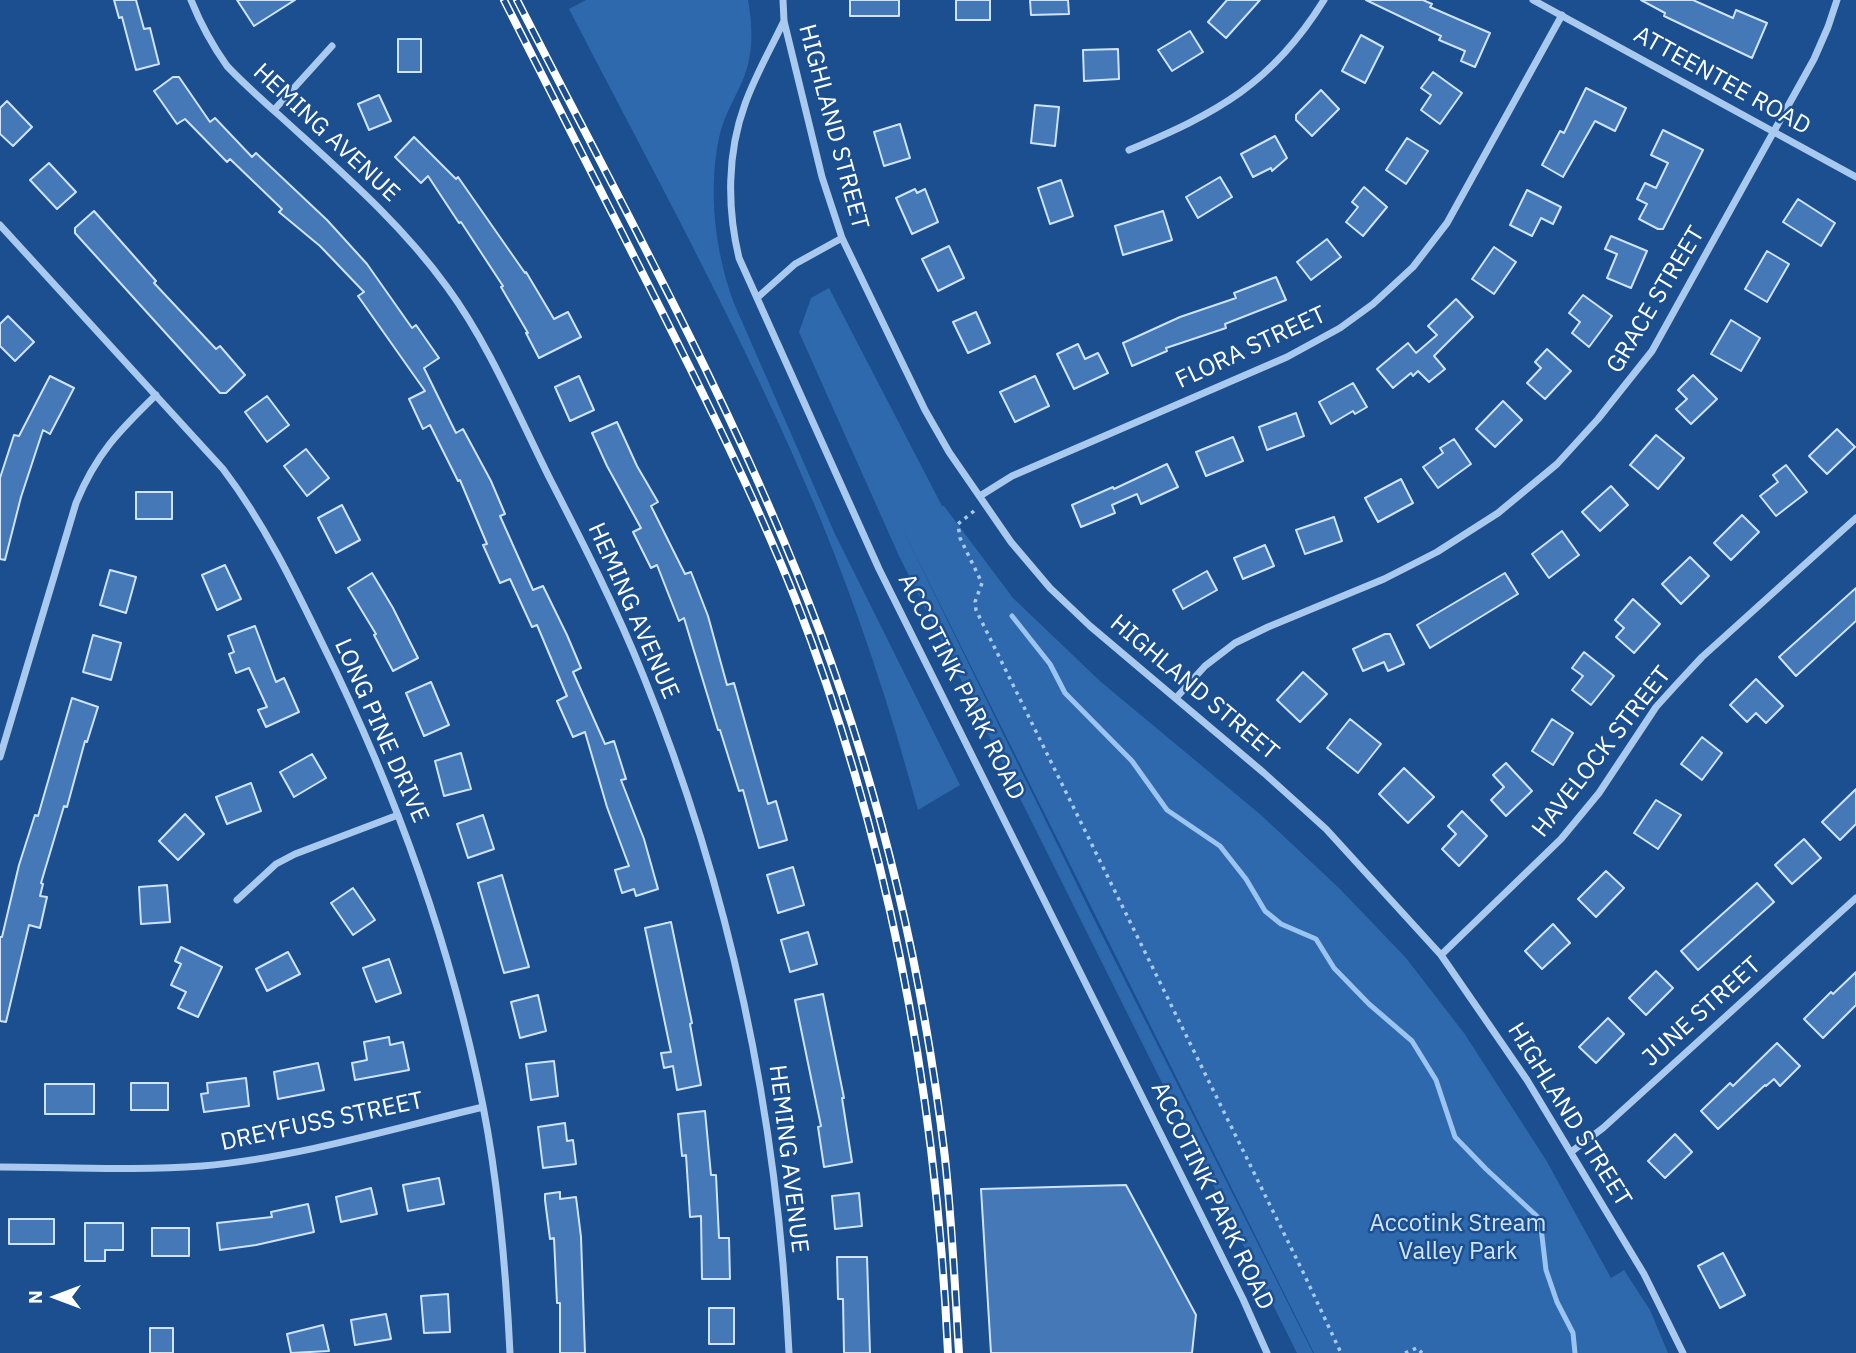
<!DOCTYPE html>
<style>
body{margin:0}
#map{position:relative;width:1856px;height:1353px;overflow:hidden;background:#1b4f8f;font-family:"IBM Plex Sans",sans-serif}
canvas{display:block}
.north{position:absolute;left:21px;top:1262px;width:70px;height:70px;-webkit-text-stroke:5px #1b4f8f;paint-order:stroke;rotate:270deg;font-size:19px;font-weight:700;line-height:28px;text-align:center;color:#fff}
.north::after{content:'';display:block;margin:auto;width:24px;height:32px;background:#fff;clip-path:polygon(50% 0,100% 100%,50% 72%,0 100%)}
</style>
<div id="map">
<canvas width="1856" height="1353"></canvas>
<div class="north">N</div>
</div>
<script>
const g = document.querySelector('canvas').getContext('2d');
g.lineJoin = 'round';
function fill(path, color) { g.fillStyle = color; g.fill(path, 'evenodd'); }
function strokePath(path, color, width, dash) { g.strokeStyle = color; g.lineWidth = width; g.lineCap = dash ? 'butt' : 'round'; g.setLineDash(dash || []); g.stroke(path); }
function drawText(font, color, halo, rows, align = 'center') {
  g.font = font + ' "IBM Plex Sans",sans-serif'; g.lineWidth = 5; g.setLineDash([]); g.textBaseline = 'middle'; g.strokeStyle = halo; g.fillStyle = color; for (const [text, x, y, turn = 0] of rows) {
    g.save(); g.translate(x, y); g.rotate((+turn || 0) * Math.PI / 180); g.textAlign = isNaN(turn) ? turn : align; if (halo) g.strokeText(text, 0, 0); g.fillText(text, 0, 0); g.restore();
  }
}
const green = new Path2D(`
 M586 0H748C753 28 754 57 741 84 733 102 723 118 719 138 708 191 715 250 733 301L834 532 960 785 918 810C891 710 859 613 820 518 748 344 656 177 569 9Z
 M829 288 942 506H944L1013 598 1101 682 1261 815 1340 889 1406 958 1464 1033 1546 1160 1611 1278 1624 1270 1650 1310 1668 1353H1314L901 526 1092 915 1313 1353H1297L899 556 799 332 811 298Z`);
const stream = new Path2D(`
 M1012 616 1050 664 1065 693 1132 761 1167 810 1220 846 1246 879 1265 911 1281 924 1316 939 1334 968 1369 1004 1412 1041 1436 1080 1455 1137 1486 1169 1540 1219 1546 1270 1557 1302 1573 1333 1575 1353`);
const building = new Path2D(`
 M114 0H136L144 29 150 28 159 64 136 70 122 17 119 18Z
 M237 0H295L254 26Z
 M850 0H899V16H850Z
 M956 0H990V20H956Z
 M1030 0H1068L1069 14 1031 15Z
 M1227 0H1260L1226 38 1208 22Z
 M1366 0H1423L1432 4 1430 7 1490 33 1475 67 1461 61 1465 51 1439 40 1441 36Z
 M1641 0H1693L1733 18 1736 10 1767 23 1752 58 1664 16 1665 13Z
 M1190 31 1203 52 1172 71 1158 50Z
 M1361 35 1383 47 1365 83 1342 71Z
 M398 39H421V72H398Z
 M1118 49 1119 79 1084 81 1083 50Z
 M1433 72 1462 93 1440 124 1421 110 1431 95 1421 88Z
 M173 77H179L210 122 215 118 252 157 256 153 327 220 367 264 412 328 416 325 439 358 424 368 456 433 463 429 491 481 505 514 500 516 533 590 543 586 567 635 581 668 573 672 605 744 614 741 626 779 621 780 644 839 658 889 636 896 634 889 622 893 615 870 629 866 607 807 585 732 573 737 557 701 567 696 537 625 532 627 510 579 500 583 483 545 487 544 460 480 458 481 430 425 423 429 409 399 425 391 358 296 364 292 320 246 279 212 282 209 230 159 227 162 185 119 177 124 154 91Z
 M1586 88 1626 108 1615 131 1595 121 1563 177 1542 165 1560 131 1564 133Z
 M1321 90 1339 109 1312 136 1296 120V115Z
 M379 95 391 121 369 130 358 104Z
 M7 101 32 127 13 146 0 134V108Z
 M1035 105 1059 107 1055 146 1031 143Z
 M900 124 910 158 884 166 874 132Z
 M1663 130 1703 150 1663 229H1658L1639 219 1647 204 1637 199 1645 183 1656 188 1668 163 1651 155Z
 M1275 136 1287 158 1272 171 1271 168 1253 177 1241 154Z
 M414 137 456 179 458 177 525 273 526 272 554 319 568 312 581 337 539 358 526 333H528L501 287 503 286 461 222 459 223 428 176 421 183 395 157Z
 M1407 138 1428 151 1406 184 1386 170Z
 M49 163 76 192 57 209 30 180Z
 M1220 177 1232 197 1198 218 1186 197Z
 M1061 180 1073 216 1050 224 1038 188Z
 M1364 187 1387 207 1363 236 1346 222 1358 207 1352 202Z
 M915 189 917 193 925 189 938 222 912 234 896 198Z
 M1527 190 1561 207 1553 224 1541 218 1532 236 1510 225Z
 M1798 199 1835 223 1821 246 1783 222Z
 M94 211 156 281 154 283 216 349 220 346 245 375 226 393H220L75 233V228Z
 M1163 211 1172 240 1123 255 1115 226Z
 M1611 236 1647 251 1631 288 1607 278 1617 254 1605 249Z
 M1327 239 1341 257 1311 280 1297 262Z
 M949 246 964 278 938 291 922 259Z
 M1494 247 1516 262 1494 294 1472 279Z
 M1767 251 1789 264 1767 302 1745 289Z
 M1276 277 1286 300 1225 324 1226 328 1166 348 1167 351 1132 366 1123 343 1180 317 1236 298 1234 293Z
 M1583 295 1612 316 1589 347 1572 333 1580 322 1569 313Z
 M1456 299 1473 317 1434 356 1445 369 1429 382 1418 371 1413 376 1411 373 1393 388 1377 369 1408 343 1416 353 1437 335 1428 326Z
 M976 312 990 343 968 353 953 322Z
 M8 316 34 342 15 361 0 346V324Z
 M1731 320 1760 338 1741 371 1711 354Z
 M1078 344 1085 359 1098 353 1108 373 1074 389 1057 354Z
 M1547 349 1571 371 1545 399 1527 383 1541 368 1535 362Z
 M1693 375 1717 399 1691 424 1676 409 1687 399 1678 390Z
 M50 376 74 388 50 434 43 430 21 497 5 560 0 559V478L14 435 19 436Z
 M579 376 594 410 570 421 555 387Z
 M1035 376 1049 406 1015 422 1000 392Z
 M1353 383 1367 407 1355 414 1353 411 1331 424 1319 402Z
 M267 396 289 425 267 442 245 412Z
 M1503 401 1522 420 1495 447 1476 429Z
 M1296 413 1304 436 1267 450 1259 427Z
 M617 422 637 466 658 502 651 506 685 574 691 572 708 616 727 685 734 683 768 804 776 801 787 840 759 848 743 790 739 791 720 730H718L684 618 679 621 657 565 651 568 633 532 641 528 607 466 592 433Z
 M1837 429 1855 447 1827 474 1809 456Z
 M1656 435 1684 458 1658 489 1630 465Z
 M1233 437 1243 461 1206 476 1196 452Z
 M1454 439 1471 464 1438 488 1423 467 1443 453 1440 448Z
 M306 449 329 478 307 496 284 466Z
 M1167 464 1178 487 1141 504 1137 494 1112 505 1115 513 1081 527 1072 505 1113 487 1114 489Z
 M1786 465 1807 492 1776 516 1760 496 1778 482 1773 475Z
 M1401 479 1413 503 1378 522 1365 498Z
 M1611 486 1628 505 1600 531 1582 512Z
 M136 492H172V519H136Z
 M342 505 360 540 336 553 318 518Z
 M1742 515 1759 532 1731 560 1714 543Z
 M1334 517 1342 541 1305 554 1296 530Z
 M1562 531 1579 555 1549 578 1532 554Z
 M1265 545 1274 566 1243 579 1234 558Z
 M1690 557 1709 576 1681 604 1662 584Z
 M225 565 241 599 217 610 202 575Z
 M110 570 136 577 126 613 100 605Z
 M1207 571 1217 590 1183 609 1173 590Z
 M372 573 393 608 418 658 393 671 374 635 376 634 348 588Z
 M1505 573 1518 594 1430 648 1417 625Z
 M1856 588V621L1796 676 1779 657Z
 M1633 599 1660 624 1634 653 1616 637 1624 628 1615 620Z
 M255 626 276 682 284 678 299 712 266 727 258 710 267 707 249 668 236 673 229 654 234 652 228 636Z
 M1385 634H1390L1404 664 1388 671 1384 662 1363 671 1353 649Z
 M93 635 121 643 111 680 83 672Z
 M1584 652 1614 676 1591 705 1572 690 1583 676 1572 668Z
 M1303 672 1327 694 1300 722 1277 700Z
 M1756 679 1783 706 1766 723 1756 713 1747 722 1730 705Z
 M431 682 449 725 424 736 406 693Z
 M72 698 98 707 87 742 85 741 67 807 64 806 41 883 43 884 40 896 47 897 40 928 29 925 6 1022 0 1021V937H2L19 865 35 815 38 816Z
 M1350 719 1381 744 1358 773 1327 748Z
 M1552 719 1573 733 1553 765 1532 751Z
 M1702 737 1722 753 1702 780 1681 764Z
 M461 753 471 789 444 796 435 761Z
 M312 754 326 778 294 797 280 772Z
 M1506 763 1532 791 1506 816 1491 800 1504 787 1493 775Z
 M1404 768 1434 797 1408 823 1379 794Z
 M251 783 261 811 227 824 216 797Z
 M1856 789V824L1840 840 1822 822Z
 M1656 800 1681 815 1658 849 1634 833Z
 M1462 811 1487 836 1459 866 1442 849 1456 834 1448 826Z
 M185 814 204 834 178 860 159 841Z
 M483 815 494 849 468 858 457 824Z
 M1804 839 1821 858 1792 884 1775 865Z
 M793 867 804 905 778 913 767 875Z
 M1606 871 1624 888 1596 917 1578 899Z
 M502 875 529 967 504 973 478 883Z
 M1757 883 1774 902 1698 970 1681 951Z
 M167 885 170 922 141 924 139 887Z
 M353 888 375 920 353 935 331 903Z
 M671 922 692 1023 690 1024 701 1085 677 1090 673 1066 664 1068 661 1053 671 1052 645 928Z
 M1553 924 1570 943 1542 969 1525 951Z
 M808 932 817 964 790 972 781 940Z
 M181 947 222 967 198 1017 178 1008 186 992 171 985 181 964 175 961Z
 M288 952 300 974 267 991 256 969Z
 M389 959 401 993 376 1002 363 968Z
 M1656 971 1673 988 1646 1015 1629 998Z
 M1856 972V1005L1823 1038 1804 1019 1831 992 1833 994Z
 M823 994 844 1098H842L852 1162 824 1167 818 1127 821 1126 795 1000Z
 M538 995 546 1031 520 1038 511 1002Z
 M1608 1018 1624 1034 1596 1063 1579 1047Z
 M389 1037 390 1045 403 1042 409 1070 355 1080 352 1063 367 1060 364 1042Z
 M1777 1043 1800 1066 1780 1086 1774 1079 1766 1086 1765 1085 1718 1129 1701 1111 1730 1083 1733 1086Z
 M554 1061 558 1096 531 1100 526 1064Z
 M318 1063 324 1090 278 1099 274 1072Z
 M246 1078 249 1106 204 1112 201 1094 208 1093 207 1083Z
 M131 1083H168V1110H131Z
 M45 1084H94V1114H45Z
 M705 1111 711 1175H716L719 1238H729L730 1279H702L701 1216 690 1217 686 1155 682 1156 678 1114Z
 M565 1123 567 1141 573 1140 576 1164 543 1168 538 1127Z
 M1675 1134 1692 1152 1665 1178 1648 1161Z
 M439 1178 444 1204 408 1211 403 1185Z
 M1126 1185 1196 1315 1192 1353H991L981 1189Z
 M371 1188 377 1214 341 1222 336 1197Z
 M560 1192V1199L576 1197 581 1237 585 1353H560V1303H557L554 1238 550 1239 545 1200V1194Z
 M859 1193 862 1226 835 1229 832 1196Z
 M308 1204 314 1232 256 1245 220 1250 217 1223 272 1217 271 1212Z
 M9 1219H54V1244H9Z
 M85 1223H123V1250H105V1261H85Z
 M152 1228H189V1256H152Z
 M1723 1253 1745 1295 1720 1308 1698 1266Z
 M837 1257H867L870 1353H844L843 1299H838Z
 M448 1294 450 1332 424 1333 421 1296Z
 M709 1308H734V1344H709Z
 M386 1314 391 1339 355 1345 351 1320Z
 M323 1325 329 1351 291 1353 287 1334Z
 M150 1328H173V1353H150Z`);
const path = new Path2D(`
 M974 511 958 524 960 538 982 583 975 602 976 610 1303 1272 1341 1353
 M1405 1353 1417 1348 1422 1353`);
const minor = new Path2D(`
 M191 0C201 25 212 45 227 66 244 84 262 100 280 116 339 170 400 222 447 287 489 344 518 415 550 479 583 543 616 608 643 675 731 892 778 1120 789 1353
 M783 0 784 21 822 177 842 238 925 410 949 452 1011 542 1050 588 1090 626 1264 773 1326 829 1441 955 1527 1080 1644 1274 1683 1353
 M1533 0 1856 177
 M784 21C771 48 755 76 745 104 727 153 727 208 739 258L879 569 1243 1299 1267 1353
 M274 110 332 46
 M1129 150C1217 113 1272 84 1324 0
 M0 225 223 469C264 523 293 583 322 643 395 790 451 945 483 1106 499 1187 506 1271 510 1353
 M757 298 795 264 842 238
 M980 496 1012 476 1287 357 1340 328 1373 304 1413 267 1447 223 1562 15
 M1176 698 1205 666 1235 643 1268 627 1384 579 1437 552 1498 513 1557 464 1598 419 1652 351 1814 59 1828 27 1837 0
 M0 757 76 503C96 454 119 431 156 395
 M237 900 276 864 295 854 398 815
 M1441 955 1561 839 1599 793 1656 707 1675 686 1702 657 1856 518
 M1571 1152 1603 1128 1856 898
 M0 1167C67 1167 135 1171 202 1166 295 1158 392 1129 483 1107`);
const rail = new Path2D(`
 M504 0C552 95 600 189 648 284 700 387 752 490 795 598 889 839 936 1095 948 1353
 M517 0C623 208 738 413 820 632 883 802 924 979 945 1158 952 1223 955 1288 959 1353`);
const streetNames = [
 ["ATTEENTEE ROAD",1722,81,29],
 ["HIGHLAND STREET",833,127,75],
 ["HEMING AVENUE",326,133,43],
 ["GRACE STREET",1656,300,-59],
 ["FLORA STREET",1251,348,-25],
 ["HEMING AVENUE",633,611,66],
 ["ACCOTINK PARK ROAD",961,687,63],
 ["HIGHLAND STREET",1194,688,40],
 ["LONG PINE DRIVE",381,731,66],
 ["HAVELOCK STREET",1602,752,-52],
 ["JUNE STREET",1702,1012,-42],
 ["HIGHLAND STREET",1569,1115,58],
 ["DREYFUSS STREET",322,1122,-12],
 ["HEMING AVENUE",788,1159,83],
 ["ACCOTINK PARK ROAD",1212,1196,64]
];
const parkNames = [
 ["Accotink Stream",1458,1224],
 ["Valley Park",1458,1252]
];
fill(green, '#2e69ad');
strokePath(stream, '#9cc4f0', 5);
fill(building, '#4478b7');
strokePath(building, '#cfe3fa', 2);
strokePath(path, '#a9c9ee', 3.5, [3.5, 5]);
strokePath(minor, '#a9c9ee', 7);
strokePath(rail, '#fff', 8);
strokePath(rail, '#1b4f8f', 5, [16]);
drawText('24px', '#fff', '#1b4f8f', streetNames);
drawText('24px', '#cfe3fa', '#1b4f8f', parkNames);
</script>
